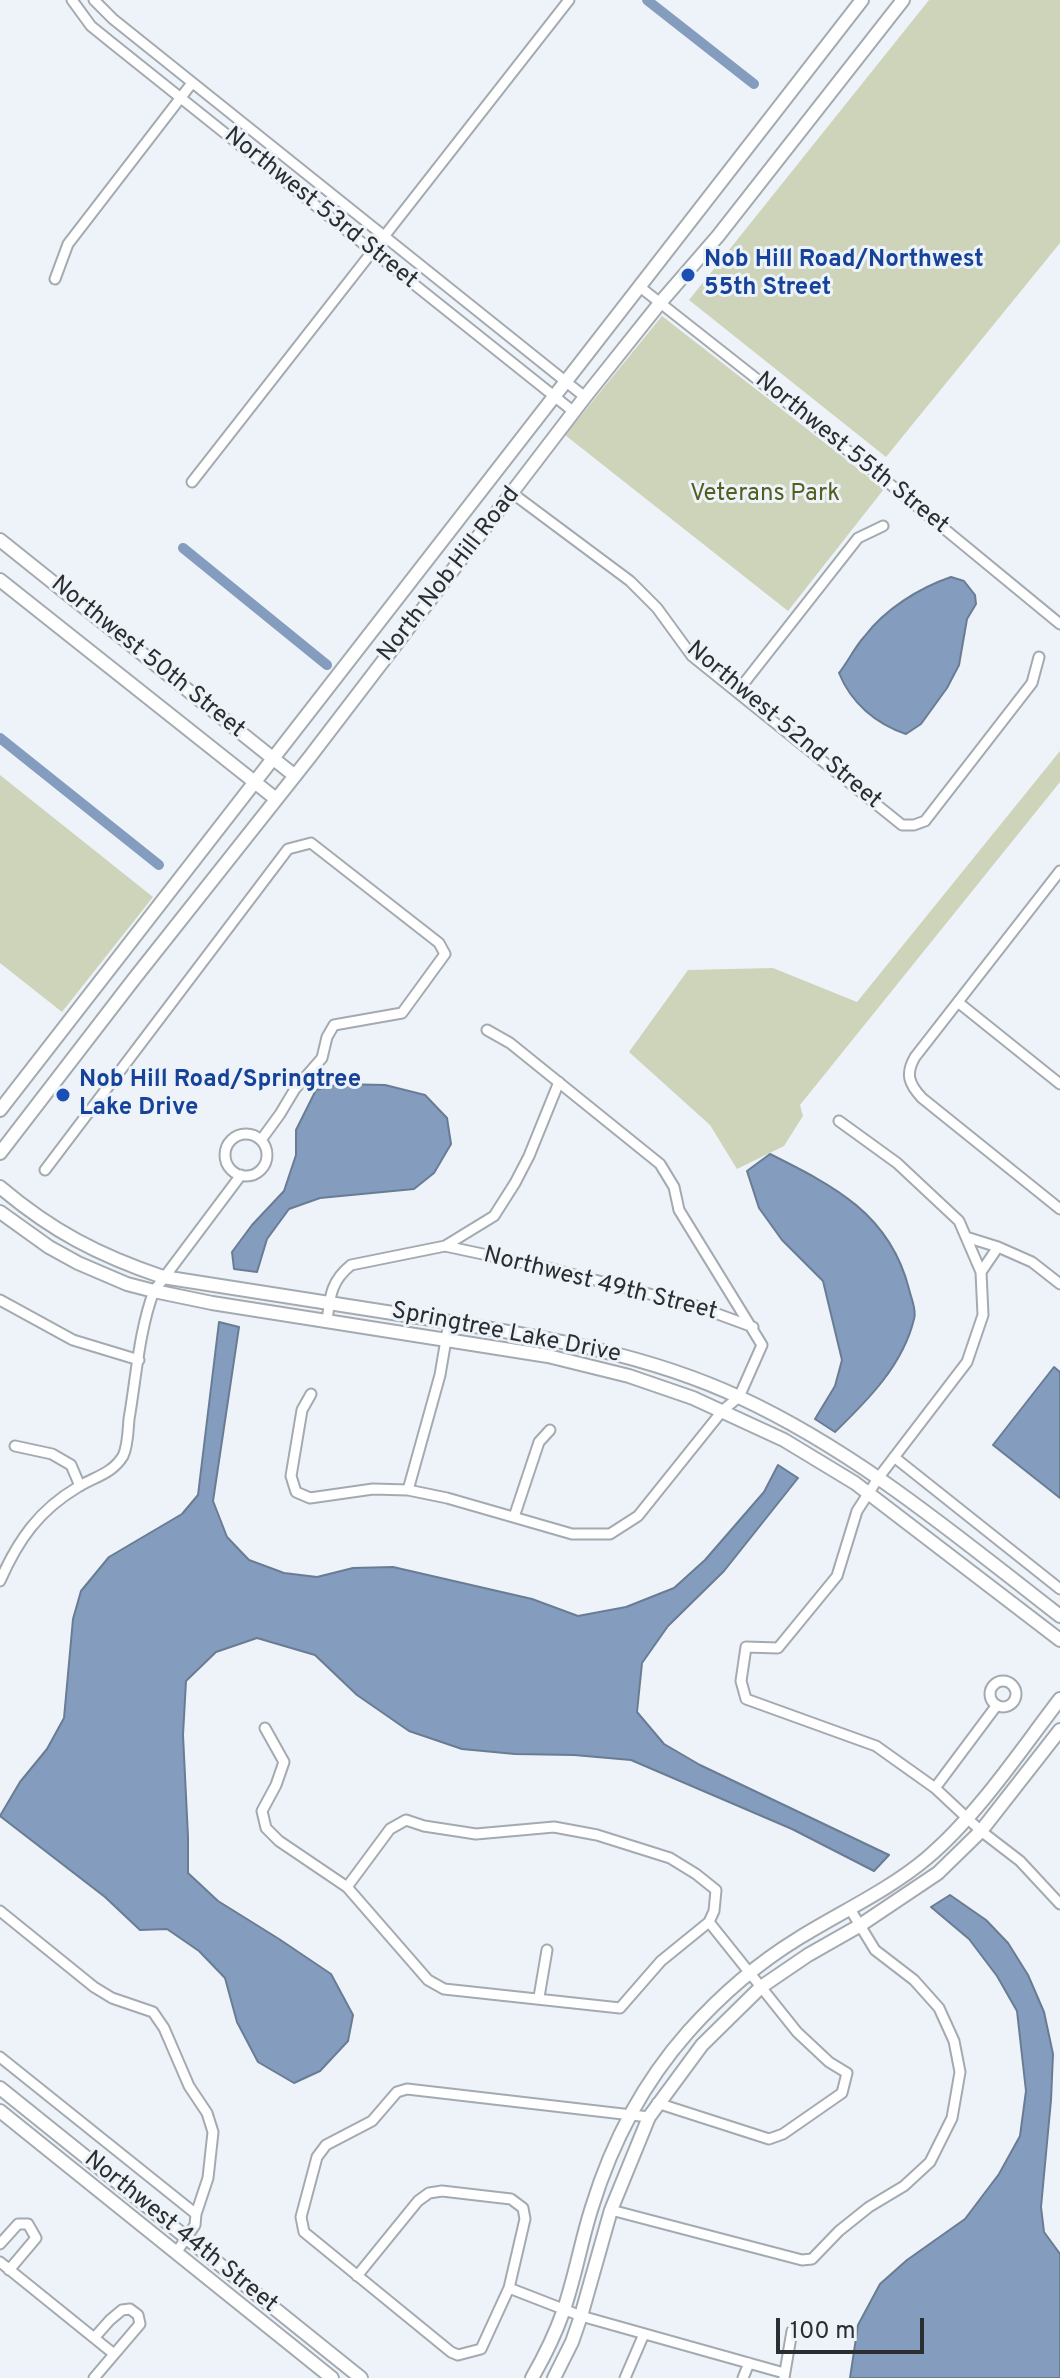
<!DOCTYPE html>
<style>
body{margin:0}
#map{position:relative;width:1060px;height:2378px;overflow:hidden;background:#edf3f9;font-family:Overpass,sans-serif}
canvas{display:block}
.scale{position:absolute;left:776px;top:2318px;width:148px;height:36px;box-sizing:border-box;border:4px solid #2b2e30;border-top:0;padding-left:10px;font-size:24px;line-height:28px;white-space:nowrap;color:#2b2e30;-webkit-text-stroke:6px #edf3f9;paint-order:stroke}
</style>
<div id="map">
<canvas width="1060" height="2378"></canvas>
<div class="scale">100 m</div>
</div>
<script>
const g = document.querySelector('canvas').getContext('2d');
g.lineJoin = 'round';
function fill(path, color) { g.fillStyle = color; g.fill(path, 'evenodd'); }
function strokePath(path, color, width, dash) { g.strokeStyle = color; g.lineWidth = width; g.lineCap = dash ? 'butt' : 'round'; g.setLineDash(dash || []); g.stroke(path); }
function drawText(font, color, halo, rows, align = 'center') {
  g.font = font + ' Overpass,sans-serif'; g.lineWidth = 6; g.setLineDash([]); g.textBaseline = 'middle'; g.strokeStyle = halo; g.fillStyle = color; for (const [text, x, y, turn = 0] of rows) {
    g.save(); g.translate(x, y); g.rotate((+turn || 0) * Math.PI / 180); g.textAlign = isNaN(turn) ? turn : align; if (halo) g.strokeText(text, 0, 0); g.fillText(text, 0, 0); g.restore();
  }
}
const green = new Path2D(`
 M929 0H1060V243L886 457 689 300Z
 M662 316 884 489 788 611 565 435Z
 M1060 751V782L800 1105 803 1116 784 1146 737 1169 710 1125 629 1052 688 970 773 968 857 1002Z
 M0 775 153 897 62 1012 0 963Z`);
const water = new Path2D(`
 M951 577 964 581 975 595 976 604 967 619 959 665 947 688 921 724 906 734C876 724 851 703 839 673 848 662 854 648 864 637 885 609 919 588 951 577Z
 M339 1084 385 1085 425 1095 447 1118 451 1144 434 1173 414 1189 320 1198 289 1209 267 1239 257 1272 234 1269 232 1252 252 1225 284 1191 296 1155V1130L316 1090Z
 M770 1154C834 1186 890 1214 909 1289 911 1298 917 1310 914 1319 903 1365 868 1400 835 1432L815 1419 835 1386 842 1360 823 1281 782 1240 759 1208 747 1171Z
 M219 1322 239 1327 213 1501 227 1537 249 1560 284 1573 317 1577 353 1568 393 1567 532 1599 578 1616 626 1607 674 1588 705 1560 764 1492 778 1465 798 1478 724 1571 668 1626 642 1663 637 1712 664 1744 700 1765 889 1855 874 1871 792 1829 631 1760 574 1755 515 1754 462 1749 409 1731 357 1695 315 1655 257 1638 216 1652 186 1681 183 1735 188 1837V1873L218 1901 279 1939 331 1974 353 2015 348 2041 320 2071 294 2083 258 2062 237 2022 225 1978 199 1951 167 1929 140 1930 105 1897 0 1816 20 1782 47 1749 64 1718 73 1619 81 1591 109 1557 182 1514 198 1495Z
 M1054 1367 1060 1372V1498L993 1445Z
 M950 1895 986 1920 1008 1943 1028 1975 1044 2012 1053 2054 1051 2100 1041 2207 1044 2232 1060 2254V2378H850L858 2325 880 2284 907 2260 965 2219 999 2174 1020 2136 1026 2091 1017 2011 997 1976 969 1939 931 1907Z`);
const canal = new Path2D(`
 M647 0 754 84
 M183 548 327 665
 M0 738 159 865`);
const street = new Path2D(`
 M72 0 91 26 112 43 574 412
 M94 0 113 19 585 397
 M55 279 68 244 192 83
 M640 287 885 480 1060 624
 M192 482 569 0
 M512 493 630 581 657 608 692 656 902 825H914L925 821 1032 683 1039 657
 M737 692 858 538 883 526
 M1060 871 915 1057C905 1074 909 1084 922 1098L1060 1209
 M959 1003 1060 1084
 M839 1121 897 1163 959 1221 981 1272 983 1315 967 1362 879 1477 857 1511 837 1576 778 1648 746 1647 741 1681 746 1699 876 1746 935 1788 981 1831 1020 1861 1060 1904
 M225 1155a21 21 0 1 1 42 0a21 21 0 1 1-42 0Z
 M45 1170 288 849 311 843 439 943 445 954 402 1013 334 1025 327 1037 322 1058 295 1089 280 1114 261 1140
 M966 1237 998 1247
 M445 1246 548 1268 696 1306 753 1327
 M981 1272 998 1247 1032 1262 1060 1284
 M0 1300 73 1340 139 1360
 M327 1321C330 1296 331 1281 351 1265L445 1246 494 1216 515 1183 529 1156 559 1082
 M311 1394 302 1410 291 1476 296 1492 310 1498 373 1489 408 1490 447 1498 572 1534H610L638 1516 723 1410 739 1397 762 1345 679 1210 674 1187 660 1164 510 1043 487 1030
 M15 1446 52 1454 71 1465 80 1486
 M894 1457 1060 1589
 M408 1490 440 1375 449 1322
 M514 1517 539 1442 550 1430
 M0 1581C18 1540 39 1510 78 1487 94 1477 112 1474 123 1456 128 1446 128 1430 129 1419 136 1379 139 1330 154 1291L241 1175
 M990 1694a13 13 0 1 1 26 0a13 13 0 1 1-26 0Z
 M265 1728 284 1762 276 1785 262 1811 266 1828 279 1841 347 1887 428 1980 444 1989 620 2008 661 1961 709 1922 714 1911 716 1890 696 1874 670 1858 597 1835 554 1827 476 1834 424 1826 406 1820 390 1829 347 1887
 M935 1788 997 1705
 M0 1911 94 1987 112 1998 153 2012 164 2028 189 2086 207 2113 213 2132 208 2178 196 2214 195 2225 176 2253
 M539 1997 547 1950
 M0 2057 196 2214
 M657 2103 769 2139 783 2134 842 2093 847 2073 829 2062 797 2032 709 1922
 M611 2210 802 2260 812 2259 839 2231 869 2207 904 2186 930 2162 952 2118 960 2072 954 2041 939 2008 914 1980 875 1950 850 1909
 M0 2244 18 2224H28L36 2238 9 2270
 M0 2262 114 2354
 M357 2276 418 2201 429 2193 442 2191 511 2199 523 2208 525 2219 509 2288 481 2349 458 2355 451 2352 304 2232 301 2217 317 2157 326 2145 372 2121 397 2092 407 2089 649 2117
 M509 2288 581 2316 784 2373
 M94 2378 140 2324 138 2315 130 2309 122 2310 110 2320 94 2338
 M625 2378 644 2334
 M743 2378 749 2363
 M784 2378 792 2331`);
const secondary = new Path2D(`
 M0 540 295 776
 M0 580 276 799
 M0 1110 862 0
 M0 1153 134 979 309 758 585 397 660 303 718 236 903 0
 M0 1187C52 1231 98 1255 163 1277 254 1291 346 1306 438 1320 542 1337 645 1353 741 1398 859 1453 958 1537 1060 1616
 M0 1212 49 1247 78 1263 127 1284 154 1291 212 1303 548 1356 629 1376 693 1398 784 1440 855 1483 1060 1640
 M0 2088 361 2378
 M0 2111 332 2378
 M532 2378C544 2357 555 2335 563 2312 575 2278 581 2241 592 2207 612 2142 643 2083 688 2032 720 1996 758 1963 799 1938 841 1912 889 1890 927 1858 977 1816 1020 1751 1060 1699
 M554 2378 572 2342 581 2316 611 2210 649 2117 702 2045 761 1987 808 1955 859 1926 938 1873 981 1831 1060 1730`);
const markers = [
 [688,275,8,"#1a4fb4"],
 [63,1095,8,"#1a4fb4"]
];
const streetNames = [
 ["Northwest 53rd Street",320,209,39],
 ["Northwest 55th Street",851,454,39],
 ["North Nob Hill Road",450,575,-52],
 ["Northwest 50th Street",147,658,39],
 ["Northwest 52nd Street",783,726,40],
 ["Northwest 49th Street",600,1285,14],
 ["Springtree Lake Drive",506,1334,11],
 ["Northwest 44th Street",180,2233,39]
];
const transitNames = [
 ["Nob Hill Road/Northwest",704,261],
 ["55th Street",704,289],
 ["Nob Hill Road/Springtree",79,1081],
 ["Lake Drive",79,1109]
];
const parkNames = [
 ["Veterans Park",765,495]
];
fill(green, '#ced4ba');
fill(water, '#849dbf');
strokePath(water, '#697c94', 2);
strokePath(canal, '#849dbf', 10);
strokePath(street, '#a4abb0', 13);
strokePath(secondary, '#a4abb0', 16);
strokePath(street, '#fff', 9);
strokePath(secondary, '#fff', 12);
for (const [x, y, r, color] of markers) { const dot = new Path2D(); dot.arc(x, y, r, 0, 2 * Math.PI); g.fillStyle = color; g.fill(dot); strokePath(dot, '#edf3f9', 3); }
drawText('24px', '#2b2e30', '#edf3f9', streetNames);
drawText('bold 24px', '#164399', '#edf3f9', transitNames, 'left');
drawText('24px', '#535e1f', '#edf3f9', parkNames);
</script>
